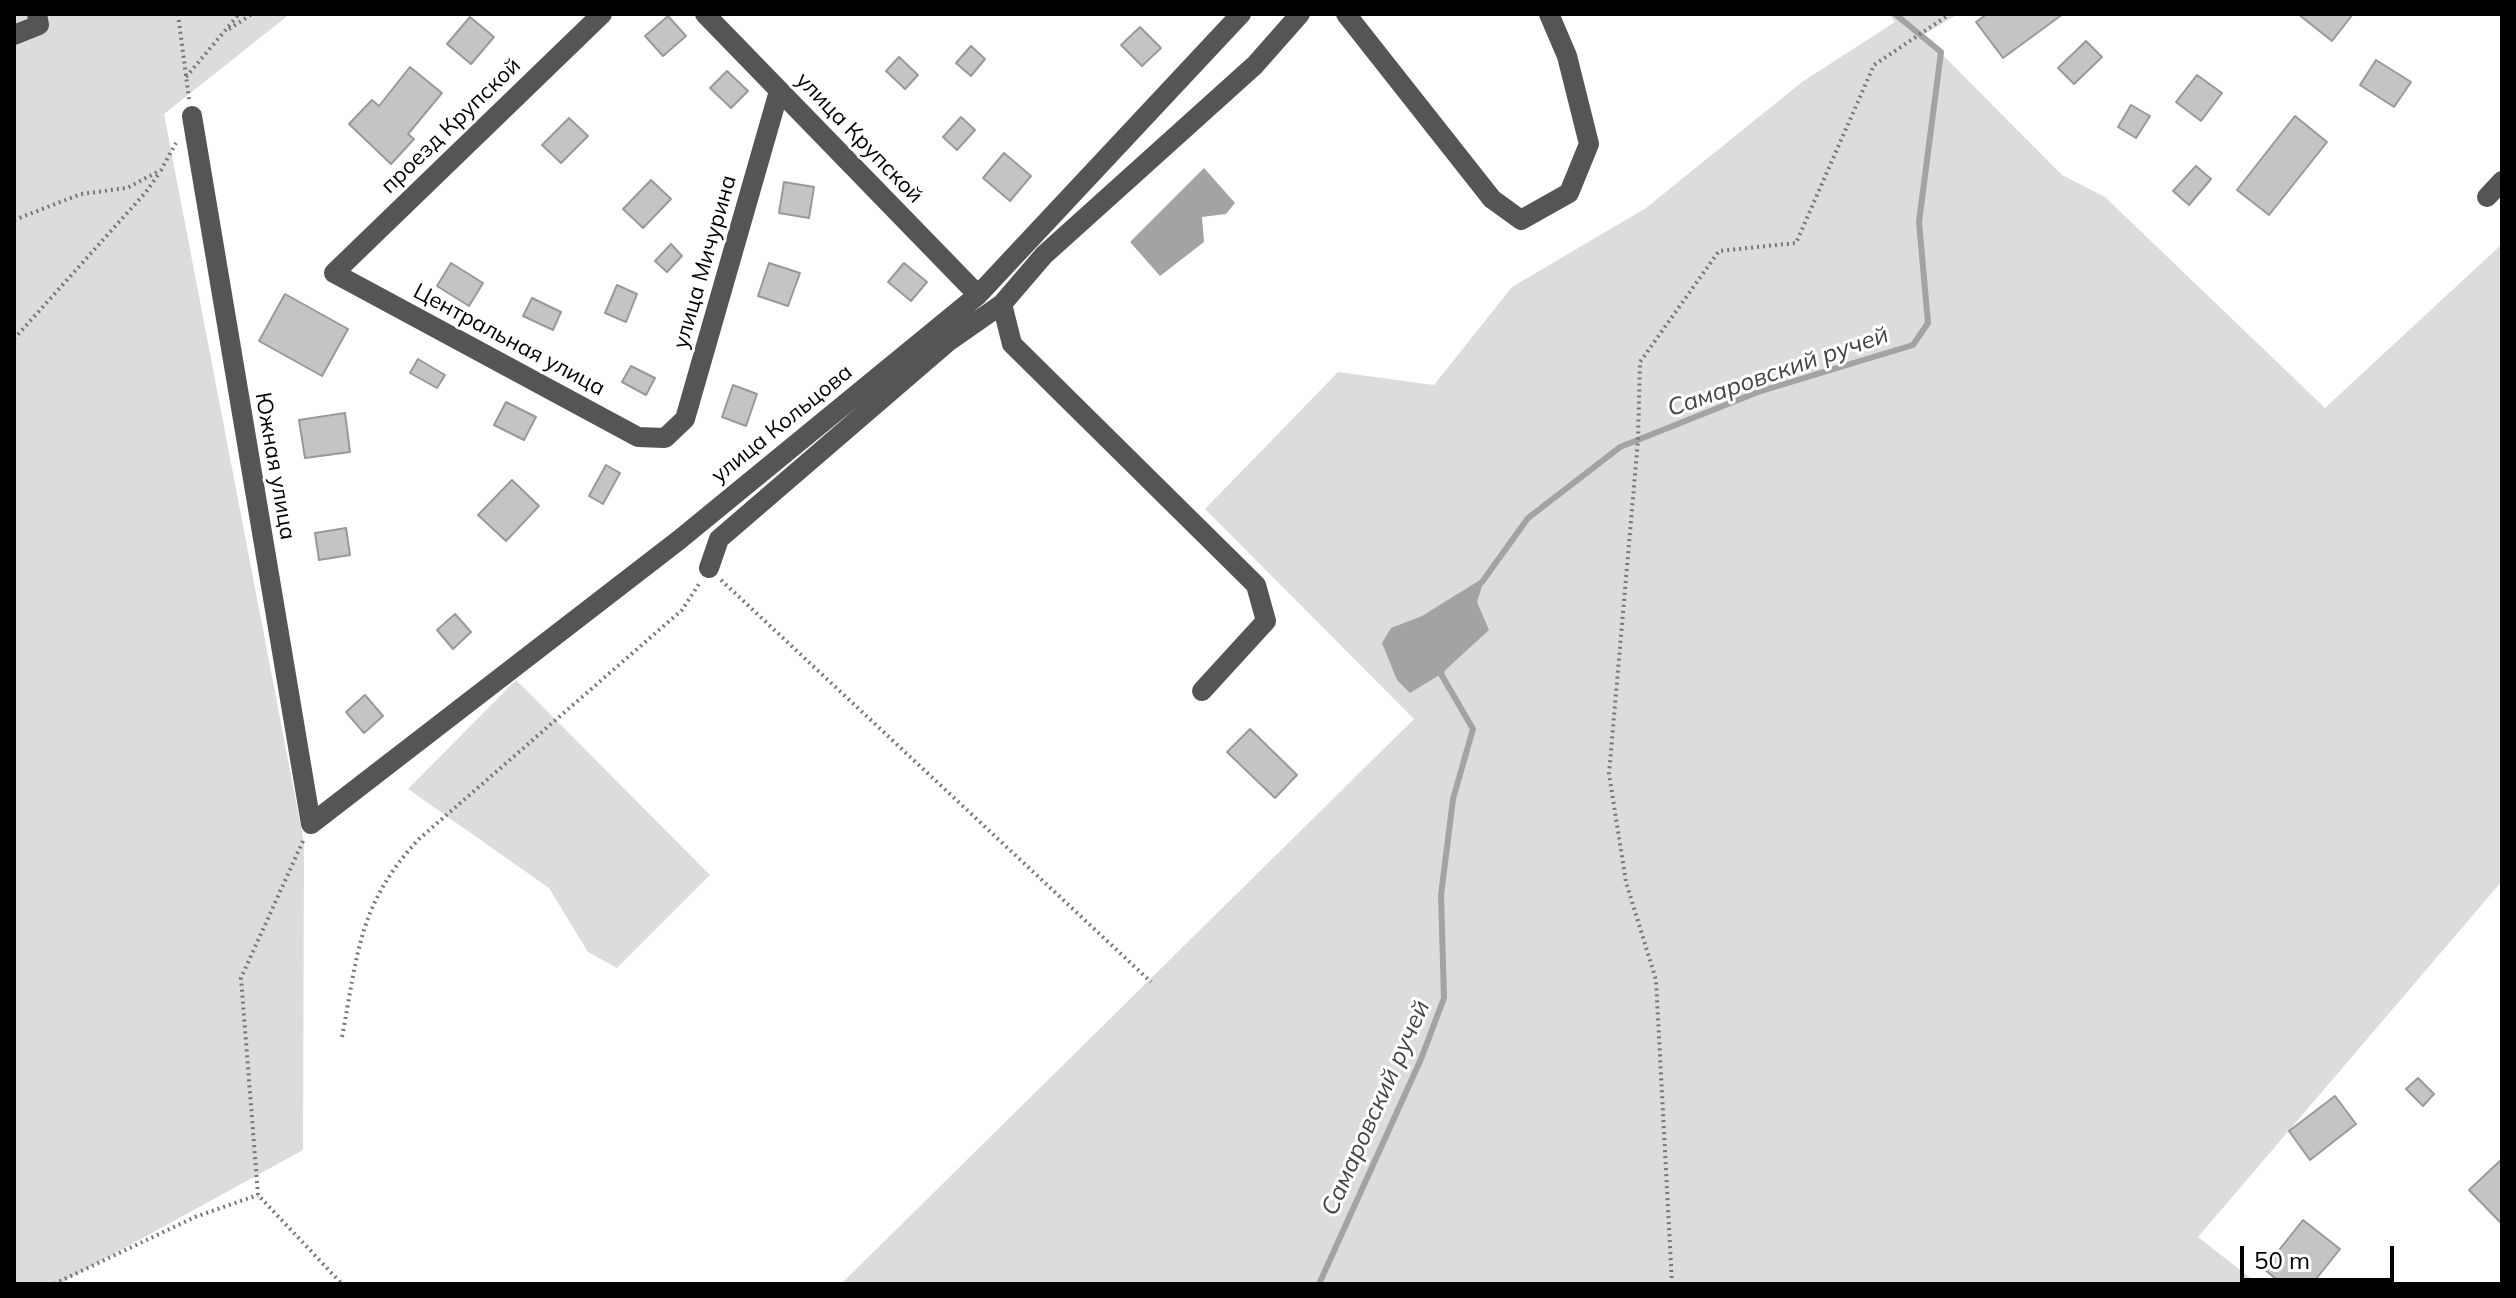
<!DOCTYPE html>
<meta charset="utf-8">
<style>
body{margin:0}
#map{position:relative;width:2516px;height:1298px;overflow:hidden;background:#fff;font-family:Mulish,sans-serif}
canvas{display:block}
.frame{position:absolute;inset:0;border:16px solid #000;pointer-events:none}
.scale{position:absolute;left:2240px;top:1246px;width:154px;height:36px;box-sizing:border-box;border:4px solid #000;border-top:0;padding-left:10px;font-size:24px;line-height:28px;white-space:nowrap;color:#000;-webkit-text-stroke:6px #fff;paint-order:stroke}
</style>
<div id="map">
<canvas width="2516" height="1298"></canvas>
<div class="frame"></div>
<div class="scale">50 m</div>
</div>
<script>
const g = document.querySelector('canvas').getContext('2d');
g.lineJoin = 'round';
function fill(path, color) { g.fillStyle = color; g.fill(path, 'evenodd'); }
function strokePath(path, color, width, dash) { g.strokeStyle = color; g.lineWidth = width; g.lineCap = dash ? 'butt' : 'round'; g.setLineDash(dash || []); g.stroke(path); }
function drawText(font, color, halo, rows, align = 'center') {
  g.font = font + ' Mulish,sans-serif'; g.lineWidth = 6; g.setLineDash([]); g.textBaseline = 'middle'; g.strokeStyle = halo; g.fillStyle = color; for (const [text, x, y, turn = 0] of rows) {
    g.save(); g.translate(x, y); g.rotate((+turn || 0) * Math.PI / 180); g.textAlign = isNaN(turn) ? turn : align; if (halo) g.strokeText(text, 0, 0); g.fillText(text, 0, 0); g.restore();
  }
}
const green = new Path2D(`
 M14 14H290L164 114 304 843 303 1150 59 1284H14Z
 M1889 14H1958L1923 35 2062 175 2105 197 2325 408 2502 244V881L2198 1237 2258 1284H841L1414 719 1205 509 1338 372 1434 385 1512 287 1646 208 1802 82 1895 22Z
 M516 680 710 875 617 968 588 952 549 888 408 789Z`);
const water = new Path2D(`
 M1204 168 1235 203 1226 214 1202 217 1204 242 1160 276 1130 242Z
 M1485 577 1477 602 1489 630 1441 674 1410 693 1397 680 1382 643 1391 628 1422 616Z`);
const stream = new Path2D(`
 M1482 582 1528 518 1620 447 1758 392 1913 345 1928 323 1919 222 1941 52 1895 14
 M1319 1284 1421 1059 1444 998 1441 895 1453 799 1473 729 1441 674 1442 670`);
const building = new Path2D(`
 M1987 14H2063L2003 58 1976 22Z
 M2298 14H2353L2332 41Z
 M668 16 686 36 663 56 645 36Z
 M470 17 494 37 471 64 447 44Z
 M1140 27 1161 48 1142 66 1121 45Z
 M2086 41 2102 57 2074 84 2058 68Z
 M971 46 985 59 971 76 956 63Z
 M899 57 918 75 905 89 886 71Z
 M2376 60 2411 82 2394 107 2360 85Z
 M410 67 442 93 408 134 414 139 391 164 349 124 372 100 379 106Z
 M727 71 748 91 731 108 710 88Z
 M2197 75 2222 93 2201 121 2176 102Z
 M2131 105 2150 116 2136 138 2118 127Z
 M2295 116 2327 142 2269 215 2237 190Z
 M961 117 975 130 957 150 943 137Z
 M569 118 588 136 561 163 542 145Z
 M1004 153 1031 176 1010 201 983 178Z
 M2196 166 2211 179 2189 205 2173 191Z
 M651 180 671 199 643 228 623 209Z
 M784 182 814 187 809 218 779 213Z
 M671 244 682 256 667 272 655 261Z
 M451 263 483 283 469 306 437 286Z
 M769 263 800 273 788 306 758 296Z
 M904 263 927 282 911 301 888 282Z
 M617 285 637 294 626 322 605 313Z
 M285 294 348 329 322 376 259 341Z
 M532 298 561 312 553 330 523 316Z
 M418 359 445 375 437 388 410 373Z
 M631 366 655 378 646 395 622 382Z
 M733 385 757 394 746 426 722 417Z
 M506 402 536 417 524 440 494 425Z
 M345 413 350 452 305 458 299 420Z
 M606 465 620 473 603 504 589 496Z
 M512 480 539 506 506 541 478 515Z
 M346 528 350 555 319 560 315 533Z
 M455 614 471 632 453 649 437 630Z
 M365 695 383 716 364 733 346 712Z
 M1250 729 1297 775 1275 798 1227 752Z
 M2418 1078 2434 1094 2423 1106 2406 1089Z
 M2335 1096 2356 1124 2310 1160 2289 1131Z
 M2502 1159V1224L2469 1190Z
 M2303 1220 2340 1249 2312 1284H2282L2264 1269Z`);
const path = new Path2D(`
 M178 14 189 99
 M229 29 252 14
 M186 77 239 14
 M14 220 81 194 127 188 161 170 176 143
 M14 339 146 192 160 172
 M721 580 1151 982
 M303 841 241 978 258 1195 342 1284
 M342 1037C358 954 358 904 419 839L682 610 699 584
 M54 1284 195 1217 258 1195
 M1672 1284 1656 980 1626 882 1609 774 1638 440 1640 362 1719 251 1796 243 1874 65 1950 14`);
const minor = new Path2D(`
 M602 14 334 273 638 437 665 438 685 419 779 91
 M705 14 978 295
 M1346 14 1492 199 1521 220 1569 193 1589 144 1567 56 1549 14
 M14 35 39 25 37 14
 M192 116 311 824 679 540 978 295 1241 14
 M2487 197 2502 181
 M1002 304 1012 344 1256 585 1266 621 1202 691
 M709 568 719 539 949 341 1002 304 1044 255 1255 65 1300 14`);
const streetNames = [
 ["проезд Крупской",451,126,-44],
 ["улица Крупской",859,138,46],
 ["улица Мичурина",705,262,-74],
 ["Центральная улица",509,340,28],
 ["улица Кольцова",782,424,-39],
 ["Южная улица",275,466,80]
];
const waterNames = [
 ["Самаровский ручей",1778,372,-19],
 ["Самаровский ручей",1376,1108,-66]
];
fill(green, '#dcdcdc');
fill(water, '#a3a3a3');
strokePath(stream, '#a3a3a3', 6);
fill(building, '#c4c4c4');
strokePath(building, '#999', 2);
strokePath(path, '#777', 4, [2, 4]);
strokePath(minor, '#555', 20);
drawText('22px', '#000', '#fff', streetNames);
drawText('italic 24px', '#444', '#fff', waterNames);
</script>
